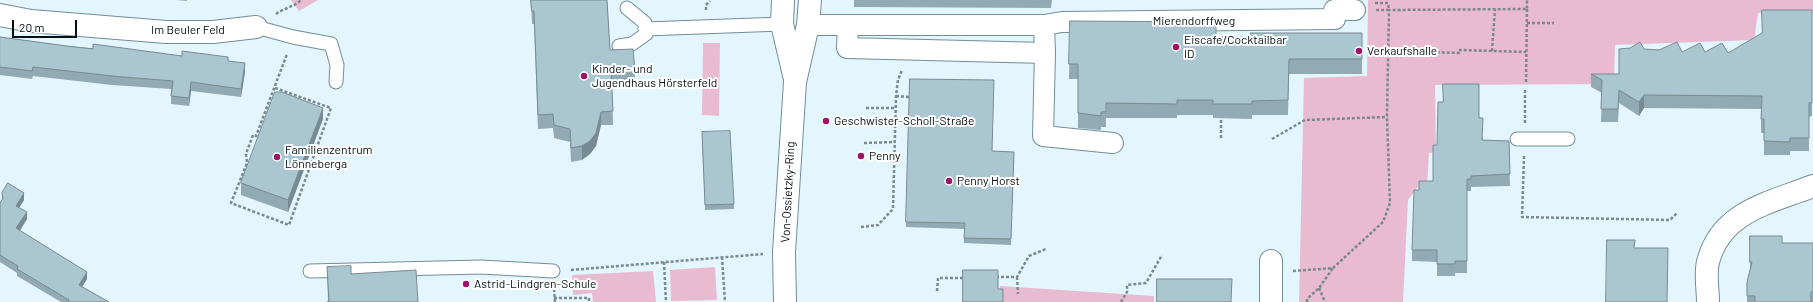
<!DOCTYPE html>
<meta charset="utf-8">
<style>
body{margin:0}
#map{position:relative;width:1813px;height:302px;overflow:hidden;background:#e4f6fd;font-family:Barlow,sans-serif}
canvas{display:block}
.scale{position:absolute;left:12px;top:20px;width:65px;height:18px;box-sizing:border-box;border:2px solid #050f13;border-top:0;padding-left:5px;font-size:12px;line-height:14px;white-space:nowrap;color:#050f13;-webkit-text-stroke:3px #fff;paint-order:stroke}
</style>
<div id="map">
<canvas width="1813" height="302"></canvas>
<div class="scale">20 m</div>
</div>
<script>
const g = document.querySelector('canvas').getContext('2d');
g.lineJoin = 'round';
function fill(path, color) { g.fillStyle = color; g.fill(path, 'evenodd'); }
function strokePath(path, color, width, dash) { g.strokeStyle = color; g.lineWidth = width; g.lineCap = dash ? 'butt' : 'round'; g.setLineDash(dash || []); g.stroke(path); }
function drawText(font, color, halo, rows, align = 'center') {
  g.font = font + ' Barlow,sans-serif'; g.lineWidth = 4; g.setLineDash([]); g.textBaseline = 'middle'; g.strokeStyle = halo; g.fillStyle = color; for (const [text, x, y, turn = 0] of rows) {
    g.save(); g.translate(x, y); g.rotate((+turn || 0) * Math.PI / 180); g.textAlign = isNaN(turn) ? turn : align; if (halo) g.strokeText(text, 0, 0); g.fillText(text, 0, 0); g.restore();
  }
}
const green = new Path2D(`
 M291 0H318L299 11Z
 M1368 0H1813V13H1758L1754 40 1615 45 1614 84 1435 85 1436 152 1429 153 1427 187 1417 188 1408 200 1403 302H1299L1304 78 1367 76Z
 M703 43H720L719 116 702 115Z
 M715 267 717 300 671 301 670 270Z
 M653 271 656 302H593L592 293 573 295 572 275Z
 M1000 286 1154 296V302H1000Z`);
const path = new Path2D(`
 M1375 3H1388L1389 10H1375
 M706 10V5L710 1
 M276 14C284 8 294 7 301 0
 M1527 23H1554
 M1388 49 1427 50 1428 52 1460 53V50L1526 52
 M1492 51 1495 9
 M1526 82 1527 9
 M275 88 331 108 289 225 231 203 247 163 246 154 253 135 256 136 287 54
 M896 96 909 97
 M866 108H895
 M1525 123V89
 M1221 138V118
 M1272 139 1305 120 1387 117
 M864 143 895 142
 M1524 156 1522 217 1670 220 1677 213
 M861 227 878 225 893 209 896 96 898 80 902 70
 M722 257 725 302
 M664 262 666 302
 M571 270 763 254
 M1293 271 1333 268 1383 222 1390 203 1387 117 1389 10 1527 9V0
 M996 277H1017L1029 256 1046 249
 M1017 277 1018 294
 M1319 288 1325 302
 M554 289 555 302
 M937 291 938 278H965
 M554 298H589V302
 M1121 302 1127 292V285L1146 283 1162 255
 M1307 302V299L1319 288 1333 268`);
const service = new Path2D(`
 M256 27 293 37 331 44 337 65 336 82
 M645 29 782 24
 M619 46 632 44 646 34 645 23 627 8
 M1517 139H1568
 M310 271 481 267 553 271`);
const pedestrian = new Path2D(`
 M808 25H1044L1062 22 1335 19 1334 10H1355
 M848 26 847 48 1045 53 1044 25
 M1045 53 1043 136 1113 143`);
const minor = new Path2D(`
 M783 0 782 24 794 75
 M0 15 31 21 166 32H213L256 27
 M785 302 784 252 795 82 808 25 810 0
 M1271 302V261
 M1708 302C1708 290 1705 274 1708 262 1721 211 1770 203 1813 186`);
const wall = new Path2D(`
 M176 0H187V1Z
 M531 0H607L610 50 635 71V84L612 85 613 125H601L596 146 590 154 582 160 571 162 570 142 554 138 553 128 538 129 534 24H532Z
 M854 0H1052L1051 8 854 7Z
 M1812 10V116L1809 117V151H1790V155H1764V133H1761V109L1644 108 1639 116 1619 103 1618 122H1601L1602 93 1591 87V74H1619L1644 49 1682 52 1728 53Z
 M1070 21 1216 37H1250L1362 33V74H1289L1288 115H1252V119L1213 118V115H1177V118H1106V127H1101V130L1078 128V79H1069Z
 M0 37 67 46 182 56 228 62 245 72 241 97 191 91 189 106 171 104V89L112 85 33 76 32 79 0 75Z
 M910 79 992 151 1014 152 1011 245 964 243V229L906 227Z
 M1479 118 1483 140 1509 141 1510 186 1471 187V191H1467V273H1455V276H1437V262L1412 261V250L1419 190 1433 181Z
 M323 119 288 212 241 195V183Z
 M702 137 734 204V209L705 210Z
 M2 193 24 200 19 208 27 219 20 231 87 279 82 287 109 302H61L17 276V273L0 262V203L2 200Z
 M1750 236 1782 243H1813V302H1747V282L1750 270Z
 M327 267 351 274 418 302 328 301Z`);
const shadedWall = new Path2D(`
 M245 63V72L241 97V89Z
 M191 82V91L189 106V98Z
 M1644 95V108L1639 116V102Z
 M323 108V119L288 212V200Z
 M601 112V125L596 146 590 154 582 160V146Z
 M24 193V200L16 213V206Z
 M27 212V219L16 236V228Z
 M87 272V279L79 292V285Z`);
const building = new Path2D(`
 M531 0H607L610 50 633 49 635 71 611 72 613 111 601 112 596 133 590 141 582 146 571 148 570 129 554 125 553 114 538 115 534 11H532Z
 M1762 10H1812V103H1809V138H1790V142L1764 141V119H1761L1762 96 1644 95 1639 102 1619 90 1618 109H1601L1602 80 1591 74H1619V49L1630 48 1640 42 1644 49 1659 50 1677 42 1682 52 1700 43 1705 52 1722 43 1728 53 1762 33Z
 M1070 21 1216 22V37H1251L1250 33H1362V59H1289L1288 100 1252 101V104H1213V100H1177V104L1106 103V112H1101V116L1078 113V64H1069Z
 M0 37 67 46 93 49V44L182 56V51L228 57V61L245 63 241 89 191 82 189 98 171 96 173 81 112 76 33 67 32 71 0 67Z
 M910 79 994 80 992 151 1014 152 1011 239 964 238 965 223 906 222Z
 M1443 84H1479V118H1483L1482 140 1509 141 1510 174 1471 176V179H1467V261H1455V264H1437V250H1412L1414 190H1419V181H1433V145H1437L1438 102H1443Z
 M275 92H282L323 108 288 200 241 183Z
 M730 131 734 204 705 205 702 132Z
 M8 183 24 193 16 206 27 212 16 228 87 272 79 285 109 302H68L69 300 17 269 18 266 0 255V203L3 198 2 193Z
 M1750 236H1782V243H1813V292H1811V302H1755V296H1747V282L1752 262H1750Z
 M1607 240H1635L1634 248H1668L1667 302H1606Z
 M351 266V274L416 270 418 302H327L329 301 327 267Z
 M963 270H998V289H1003V302H963Z
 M1157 279H1232L1231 302H1157Z`);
const markers = [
 [1176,47,4,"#9a1568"],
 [1359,51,4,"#9a1568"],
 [584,76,4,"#9a1568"],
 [826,121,4,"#9a1568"],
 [861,156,4,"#9a1568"],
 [277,157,4,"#9a1568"],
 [949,181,4,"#9a1568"],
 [466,284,4,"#9a1568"]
];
const streetNames = [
 ["Mierendorffweg",1194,21],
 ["Im Beuler Feld",188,30],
 ["Von-Ossietzky-Ring",788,192,-87]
];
const poiNames = [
 ["Eiscafe/Cocktailbar",1184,40],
 ["ID",1184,54],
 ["Verkaufshalle",1367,51],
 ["Kinder- und",592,69],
 ["Jugendhaus Hörsterfeld",592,83],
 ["Geschwister-Scholl-Straße",834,121],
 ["Familienzentrum",285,150],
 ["Lönneberga",285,164],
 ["Penny",869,156],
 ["Penny Horst",957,181],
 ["Astrid-Lindgren-Schule",474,284]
];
fill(green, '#e9bbd1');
strokePath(service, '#728d98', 15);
strokePath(pedestrian, '#728d98', 22);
strokePath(minor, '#728d98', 24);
strokePath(path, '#7b898f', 2.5, [3, 2]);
strokePath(service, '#fff', 13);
strokePath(pedestrian, '#fff', 20);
strokePath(minor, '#fff', 22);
fill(wall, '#92aab4');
fill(shadedWall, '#778b92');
fill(building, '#aac6d1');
strokePath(building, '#778b92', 1);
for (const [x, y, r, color] of markers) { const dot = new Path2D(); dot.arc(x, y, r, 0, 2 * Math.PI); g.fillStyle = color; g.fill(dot); strokePath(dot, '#fff', 1.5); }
drawText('12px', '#050f13', '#fff', streetNames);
drawText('12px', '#050f13', '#fff', poiNames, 'left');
</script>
